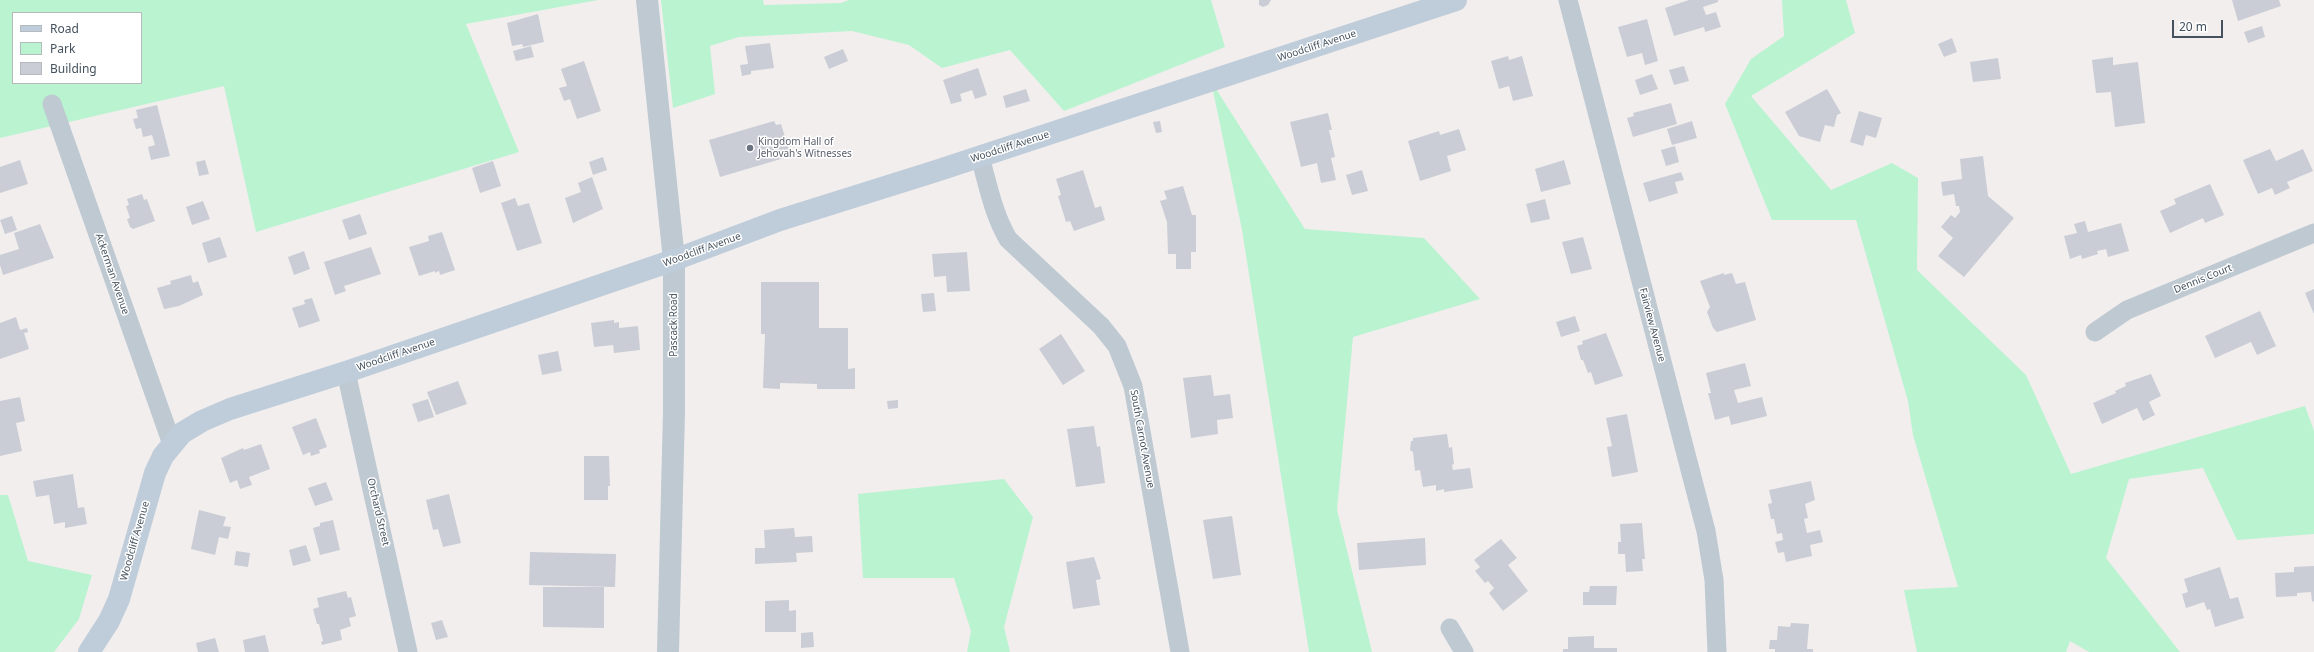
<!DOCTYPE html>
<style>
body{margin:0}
#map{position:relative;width:2314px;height:652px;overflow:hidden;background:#f2eeee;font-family:"Noto Sans",sans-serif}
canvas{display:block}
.legend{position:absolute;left:12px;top:12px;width:130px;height:72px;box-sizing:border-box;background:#fff;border:1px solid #b5babf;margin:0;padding:5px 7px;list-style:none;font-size:12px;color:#45525e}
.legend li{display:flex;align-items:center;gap:8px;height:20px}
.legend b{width:20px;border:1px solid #b5babf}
.scale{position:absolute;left:2172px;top:20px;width:51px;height:18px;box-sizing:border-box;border:2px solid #45525e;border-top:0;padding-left:5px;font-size:12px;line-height:14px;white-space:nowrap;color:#45525e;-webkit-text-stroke:3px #fff;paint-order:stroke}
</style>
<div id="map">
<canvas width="2314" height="652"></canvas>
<ul class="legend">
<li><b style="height:5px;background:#bfccd9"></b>Road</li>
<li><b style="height:11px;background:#b9f3d0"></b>Park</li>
<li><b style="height:11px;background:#cacdd5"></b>Building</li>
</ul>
<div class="scale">20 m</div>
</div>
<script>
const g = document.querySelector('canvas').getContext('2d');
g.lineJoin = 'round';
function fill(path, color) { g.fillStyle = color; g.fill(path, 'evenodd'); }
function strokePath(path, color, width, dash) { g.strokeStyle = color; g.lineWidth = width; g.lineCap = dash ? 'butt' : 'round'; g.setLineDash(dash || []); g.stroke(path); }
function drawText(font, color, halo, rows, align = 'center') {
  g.font = font + ' "Noto Sans",sans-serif'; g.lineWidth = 3; g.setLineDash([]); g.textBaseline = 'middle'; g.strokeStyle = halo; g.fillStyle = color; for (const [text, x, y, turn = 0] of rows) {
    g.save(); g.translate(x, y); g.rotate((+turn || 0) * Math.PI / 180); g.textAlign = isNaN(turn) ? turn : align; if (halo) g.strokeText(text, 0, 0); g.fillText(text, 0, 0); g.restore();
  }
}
const green = new Path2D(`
 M0 0H598L466 24 519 152 256 232 224 86 0 138ZM13 13H141V83H13Z
 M661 0H763L764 5 841 3 849 0H1211L1225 47 1064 111 1010 50 942 68 909 45 852 31 739 37 710 46 715 94 673 108Z
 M1782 0H1846L1855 33 1751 96 1831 190 1892 163 1918 178 1917 270 2026 375 2071 474 2305 406 2314 431V534L2237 540 2203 468 2129 479 2106 558 2180 652H2089L2070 641 2066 652H1917L1904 590 1958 587 1913 435 1908 401 1856 220H1772L1725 104 1751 59 1784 36Z
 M1211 81 1305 229 1424 238 1480 299 1353 337 1337 510 1372 652H1309L1242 230Z
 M1004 479 1033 517 1004 627 1010 652H967L971 631 954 578H863L858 494Z
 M0 495H8L28 561 92 575 79 619 54 652H0Z`);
const building = new Path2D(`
 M1259 0H1271L1268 5 1263 7 1259 5Z
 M1689 0H1718V2L1703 7 1706 15 1716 12 1721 27 1705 32 1704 27 1674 36 1665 8Z
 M2232 0H2279L2281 6 2238 21Z
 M538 14 544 42 523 47 522 44 512 46 507 23Z
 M1647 19 1658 61 1645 65 1642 53 1627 57 1618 27Z
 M2262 26 2265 37 2248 43 2244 32Z
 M1952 38 1957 52 1944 57 1938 44Z
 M770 43 774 68 751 71V74L742 76 740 65 748 64 745 46Z
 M531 46 534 57 516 61 513 51Z
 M843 49 848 61 829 69 824 57Z
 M1508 56 1509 60 1522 56 1533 96 1513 101 1509 86 1499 89 1491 61Z
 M2113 57V65L2138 62 2145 123 2115 127 2111 92 2096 93 2092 60Z
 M1998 58 2001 79 1973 82 1970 62Z
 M584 61 601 111 577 119 570 99 564 101 559 88 567 86 561 69Z
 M1684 66 1689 81 1674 85 1669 70Z
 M978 68 987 95 975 99 972 90 960 94 962 101 951 104 943 80Z
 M1652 74 1658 89 1640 95 1635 80Z
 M1026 89 1030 101 1006 108 1003 96Z
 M1827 89 1841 113 1837 115 1834 127 1825 125 1820 142 1799 136 1785 112Z
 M1671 103 1677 124 1633 137 1627 118 1634 116 1633 113Z
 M157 105 170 156 151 160 148 147 155 145 152 135 143 137 141 128 136 129 133 119 138 118 136 110Z
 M1859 111 1882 118 1876 138 1866 135 1863 146 1850 142Z
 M1328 113 1332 130H1329L1335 157 1331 158 1336 180 1321 183 1317 163 1301 167 1290 122Z
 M774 121 776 125 781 124 791 156 720 177 709 140Z
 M1160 121 1162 132 1156 133 1153 122Z
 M1692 121 1697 138 1672 145 1667 129Z
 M1459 129 1466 150 1447 156 1451 171 1420 181 1408 141 1439 131 1440 135Z
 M1675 146 1679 162 1666 166 1661 150Z
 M2270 149 2276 161 2303 149 2313 171 2287 182 2290 188 2275 195 2272 188 2258 194 2243 160Z
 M1983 156 1988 196 2014 218 1964 277 1938 256 1953 238 1941 227 1951 215 1955 218 1960 212 1959 206H1956L1954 194 1943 196 1941 182 1962 179 1960 159Z
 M603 157 607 170 593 175 589 162Z
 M20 160 28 184 0 193V167Z
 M205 160 209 174 199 176 196 162Z
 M1564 160 1571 184 1541 192 1535 169Z
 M493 161 501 186 480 193 472 168Z
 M1083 170 1095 208 1101 206 1105 220 1074 231 1070 221 1066 222 1058 196 1061 195 1056 179Z
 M1362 170 1368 191 1352 195 1346 175Z
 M1681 172 1684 180 1675 182 1678 193 1649 202 1643 183Z
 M592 177 603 209 573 223 565 198 581 192 578 183Z
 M2210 184 2224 215 2205 223 2203 218 2170 233 2160 211 2176 204 2174 199Z
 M1183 186 1192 215H1196V252H1191V269H1176V254H1168L1167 222 1160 201 1167 199 1164 191Z
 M142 194 144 200 147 199 155 221 133 229 130 227 127 219 130 218 126 206 129 205 127 199Z
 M515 198 518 206 529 203 542 243 517 251 501 203Z
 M1545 199 1550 219 1531 223 1526 204Z
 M203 201 210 219 192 225 186 207Z
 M360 214 367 234 349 240 342 220Z
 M12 216 17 230 5 234 0 220Z
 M2085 221 2088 232 2121 223 2129 251 2108 257 2106 249 2097 251 2098 254 2082 259 2081 255 2070 259 2064 236 2077 233 2074 224Z
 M40 224 54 258 3 275 0 265V255L19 249 14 233Z
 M442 232 455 270 440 275 439 271 435 273V271L419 276 409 247 429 241 428 236Z
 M220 237 227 257 208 263 202 243Z
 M1583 237 1592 269 1571 274 1562 242Z
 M371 247 381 274 344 286 346 291 335 295 324 262Z
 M304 251 310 269 294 275 288 257Z
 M967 252 970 291 947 292 946 276 934 277 932 254Z
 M1724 273V275L1732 273 1736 284 1745 282 1756 320 1717 332 1713 328 1707 312 1710 307 1700 281Z
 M191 275 193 283 198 281 203 295 179 306 164 309 157 288 171 284 170 281Z
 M761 282H819V328H848V369L855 368V389H817V384L780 383V389L763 388 765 334H761Z
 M2314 289V314L2305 293Z
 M934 293 936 311 923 312 921 294Z
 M312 298 320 321 299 328 292 308 305 304 304 300Z
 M2260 311 2276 346 2257 355 2251 342 2215 358 2205 336Z
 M1575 316 1580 331 1561 337 1556 322Z
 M16 317 20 330 27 328 28 332 24 333 29 349 0 359V323Z
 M614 320V323L619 322V328L638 326 640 350 614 353 613 345 594 347 591 323Z
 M1606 333 1623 376 1595 385 1591 372 1588 373 1583 360H1581L1577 346 1583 344 1582 341Z
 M1061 334 1085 371 1063 385 1039 349Z
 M558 351 562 371 542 375 538 355Z
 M1745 363 1751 386 1734 390 1738 403 1762 397 1767 416 1731 425 1729 416 1715 420 1708 393H1711L1706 373Z
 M2151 374 2161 396 2149 402 2155 415 2143 421 2137 408 2102 424 2093 403 2116 393 2115 391 2126 386 2125 383Z
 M1211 375 1214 396 1230 394 1233 418 1217 420 1218 434 1191 438 1183 378Z
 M458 381 467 404 436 415 427 392Z
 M20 397 25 421 16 423 22 451 0 456V401Z
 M428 399 434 417 418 422 412 404Z
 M898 400V408L888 409 887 401Z
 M1627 414 1638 472 1612 477 1607 447 1612 446 1606 418Z
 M316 418 327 447 319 450 320 453 311 456 310 452 303 455 292 427Z
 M1094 426 1097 447 1100 446 1105 483 1076 487 1067 429Z
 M1447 434 1449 448 1452 447 1454 464 1452 465 1453 470 1470 468 1473 488 1444 492V489L1436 491V485L1423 487 1420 470 1415 471 1413 452 1410 450 1411 441H1413V438Z
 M261 444 270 469 249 477 252 485 240 489 237 480 230 483 221 458 243 448 244 450Z
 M584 456H609L610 486H608V500H584Z
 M73 474 78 508 84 507 87 524 65 528V522L54 524 49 495 36 497 33 481Z
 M1811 481 1815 500 1805 504 1808 518 1804 519 1807 533 1820 530 1823 542 1810 545 1812 556 1786 562 1784 552 1778 553 1775 542 1783 540 1782 533 1777 534 1774 519H1771L1768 504 1772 503 1769 490Z
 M326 482 333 500 315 506 308 488Z
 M449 494 461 543 443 547 438 529 433 530 426 500Z
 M199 510 226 517 223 526 231 527 228 539 219 537 215 555 191 549Z
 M1232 516 1241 575 1213 579 1203 520Z
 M333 520 340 550 320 555 313 528 320 526V523Z
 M1642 523 1645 559H1642L1643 571 1626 572 1625 554H1618V542H1621L1620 524Z
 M794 528 795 537 812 536 813 552 796 553 797 562 755 564V548H765L764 530Z
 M1425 538 1426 565 1359 570 1357 543Z
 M1501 539 1517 558 1508 565 1528 591 1503 611 1489 593 1494 588 1488 581 1485 583 1475 571 1480 567 1474 560Z
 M306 545 311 561 293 566 289 550Z
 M236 551 250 553 248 567 234 565Z
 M530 552 616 554 615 587 529 585Z
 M1094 557 1101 579 1096 580 1100 605 1073 609 1066 562Z
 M2314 566V601L2312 602 2311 592 2297 593V596L2276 597 2275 573 2294 572V567Z
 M2220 567 2230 599 2238 597 2244 618 2215 627 2210 609 2207 610 2204 602 2186 608 2182 594 2188 592 2184 579Z
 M1590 586H1617L1616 605H1583V592H1589Z
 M543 587H604V628L543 627Z
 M346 591 348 598 351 597 356 616 349 618 351 626 340 630 342 640 322 645 321 642 323 641 319 624H317L313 609 319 607 317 598Z
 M789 600V611L796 610V632H765V601Z
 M442 620 448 637 436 640 431 623Z
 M1791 623 1809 624 1807 649H1813V652H1775V649H1769L1770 640H1777L1778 626 1790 627Z
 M813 632 814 647 801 648V633Z
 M265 635 269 652H245L243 640Z
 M1594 636V648H1617V652H1563V649H1568V637Z
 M215 638 219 652H198L196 643Z`);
const minor = new Path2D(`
 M1568 0 1706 531 1714 580 1717 652
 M52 104 172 444
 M980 157C988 185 993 213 1008 239L1101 326 1117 346 1133 386 1180 652
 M2095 332 2127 310 2314 233
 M346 372 408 652
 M1450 628 1464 652`);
const tertiary = new Path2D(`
 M647 0 674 260V411L668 652`);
const secondary = new Path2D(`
 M89 652 109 621 119 599 155 473 163 456 182 433 202 421 230 409 346 372 674 260 780 220 936 171 1456 0`);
const markers = [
 [750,148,4,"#6b7280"]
];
const streetNames = [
 ["Woodcliff Avenue",1317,46,-18],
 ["Woodcliff Avenue",1010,147,-18],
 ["Woodcliff Avenue",702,250,-20],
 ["Ackerman Avenue",112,274,71],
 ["Dennis Court",2203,279,-22],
 ["Pascack Road",674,325,-90],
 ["Fairview Avenue",1652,325,75],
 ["Woodcliff Avenue",396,355,-19],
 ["South Carnot Avenue",1142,439,80],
 ["Orchard Street",378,512,77],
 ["Woodcliff Avenue",135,541,-74]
];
const worshipNames = [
 ["Kingdom Hall of",758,142],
 ["Jehovah's Witnesses",758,154]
];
fill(green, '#b9f3d0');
fill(building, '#cacdd5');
strokePath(minor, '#bec9d2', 19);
strokePath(tertiary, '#bec9d2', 22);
strokePath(secondary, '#bfccd9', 22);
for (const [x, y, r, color] of markers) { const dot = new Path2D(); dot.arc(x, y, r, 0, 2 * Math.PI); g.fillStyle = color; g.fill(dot); strokePath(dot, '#fff', 1.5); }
drawText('10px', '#45525e', '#fff', streetNames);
drawText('10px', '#5b616d', '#fff', worshipNames, 'left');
</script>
